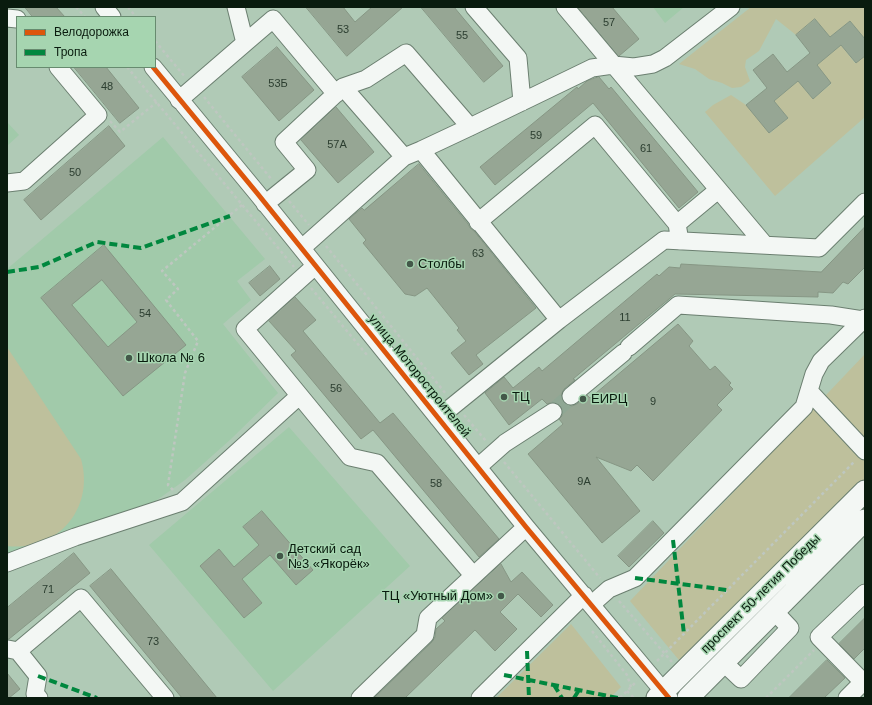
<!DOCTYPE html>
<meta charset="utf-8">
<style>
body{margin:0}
#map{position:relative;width:872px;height:705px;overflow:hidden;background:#b0cab6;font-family:Arial,sans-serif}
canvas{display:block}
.frame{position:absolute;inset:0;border:8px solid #091b0e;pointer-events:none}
.legend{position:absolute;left:16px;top:16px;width:140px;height:52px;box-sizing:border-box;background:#a6d5b0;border:1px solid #678b6f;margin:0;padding:5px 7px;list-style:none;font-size:12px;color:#091b0e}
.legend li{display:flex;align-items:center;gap:8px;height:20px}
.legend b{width:20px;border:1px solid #678b6f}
</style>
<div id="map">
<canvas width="872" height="705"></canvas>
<div class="frame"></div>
<ul class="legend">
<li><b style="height:5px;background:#dd560c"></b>Велодорожка</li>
<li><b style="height:5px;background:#00873e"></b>Тропа</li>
</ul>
</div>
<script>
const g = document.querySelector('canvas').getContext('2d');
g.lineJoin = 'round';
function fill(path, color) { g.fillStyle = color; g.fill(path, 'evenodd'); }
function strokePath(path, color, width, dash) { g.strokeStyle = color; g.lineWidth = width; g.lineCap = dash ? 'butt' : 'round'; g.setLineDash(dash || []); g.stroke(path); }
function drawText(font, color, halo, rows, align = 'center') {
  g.font = font + ' Arial,sans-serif'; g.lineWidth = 3; g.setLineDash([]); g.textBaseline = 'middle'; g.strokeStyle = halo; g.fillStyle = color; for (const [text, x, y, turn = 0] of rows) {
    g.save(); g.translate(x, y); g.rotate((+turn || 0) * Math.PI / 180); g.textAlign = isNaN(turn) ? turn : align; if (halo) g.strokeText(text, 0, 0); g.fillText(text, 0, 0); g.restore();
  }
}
const built = new Path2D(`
 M653 7H684L665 23Z
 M7 122 19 135 7 146Z
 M163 137 265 259 237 281 251 300 223 324 278 393 231 439 185 480 150 505 7 560V269Z
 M289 427 410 566 273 691 149 545Z`);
const green = new Path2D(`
 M751 7H865V39L850 21 830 37 815 19 796 35 776 19 759 51 746 60 745 67 750 81 741 87 732 88 722 83 709 79 695 69 679 64Z
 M841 45 855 63 865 56V117L775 196 705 112 713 105 731 95 746 105 770 133 788 118 774 101 798 81 813 99 831 84 817 65Z
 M7 347 81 459C95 508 58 552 7 546Z
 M865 354V482L683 665 630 601Z
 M571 624 621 687 610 698H496Z`);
const building = new Path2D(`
 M25 7H56L65 17H33Z
 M306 7H343L355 22 372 7H403L347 56Z
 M421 7H454L503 66 484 82Z
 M578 7H612L639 39 619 56Z
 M815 19 830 37 850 21 865 39V56L856 63 841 45 817 65 831 83 813 99 798 81 774 101 788 118 769 133 746 105 767 88 753 70 773 54 787 72 810 53 796 35Z
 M277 47 314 90 279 121 242 77Z
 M74 67H106L139 108 120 123Z
 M599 77 609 89 611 87 698 192 679 208 593 103 495 185 480 167 577 87 578 89 587 81Z
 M336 107 374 152 338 183 301 140Z
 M109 126 125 146 41 220 24 200Z
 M419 164 468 224 470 228 474 231 536 308 476 355 483 364 469 375 451 353 466 341 457 330 459 328 427 288 415 296 405 294 363 243 366 240 349 219 362 208 364 210Z
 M865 227V267L848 284 843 282 833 293 818 292V297L675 294 573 379 575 380 564 389 562 393 561 398 564 403 567 405 572 406 577 404 587 395 590 398 678 324 693 341 689 346 710 370 715 366 731 383 729 385 733 389 717 405 722 410 653 481 637 465 631 471 596 457 640 511 602 543 528 454 563 424 559 419 562 416 563 412 561 406 558 403 553 402 547 404 542 399 509 425 485 393 504 377 513 388 539 367 542 371 657 274 659 276 669 267 680 268 681 264 821 272Z
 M104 245 186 345 123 396 41 298ZM102 280 137 322 108 347 72 305Z
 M270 266 280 279 260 296 249 283Z
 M295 297 316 320 303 331 380 423 393 413 499 539 479 557 373 430 361 439 291 355 296 351 269 321Z
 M262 511 313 570 296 585 270 555 242 579 262 603 244 618 200 566 219 549 234 567 259 545 243 527Z
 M653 521 664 533 629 567 618 556Z
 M74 553 90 573 9 639H7V608Z
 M501 564 511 582 522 572 553 605 541 617 518 594 500 612 517 629 495 651 475 630 405 698H374L432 642 435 637 436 629 445 621 442 618Z
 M111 569 217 698H182L90 586Z
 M865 618V648L854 659 839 644Z
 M827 660 845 678 824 698H789Z
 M7 673 20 689 9 698H7Z`);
const minorTunnel = new Path2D(`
 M553 412 571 396`);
const path = new Path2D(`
 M76 7 85 17
 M128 7 136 17
 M155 41 185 77
 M127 67 294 267
 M204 97 272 180
 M110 121 120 132 157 102
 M289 201 309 225
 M326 246 446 394
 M311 288 367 355
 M464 415 486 441
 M504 462 600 578
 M173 490 168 485 185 373 198 341 166 300 178 289 162 271 242 205
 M619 601 672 662
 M592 631 627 675 631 687
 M657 661 855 461
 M627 691 634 698
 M620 698 637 681
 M766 698 814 650`);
const minor = new Path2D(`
 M104 7 112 17
 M474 7 518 58 522 102
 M565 7 765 245
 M7 18 17 19
 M245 43 273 19 336 94
 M153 67 257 193 526 527 669 698
 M343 87 366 79 406 53 470 127
 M179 100 245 43 236 7
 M421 150 559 320
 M7 183 24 181 98 115 58 67
 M265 204 307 170 284 142 343 87 404 157
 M478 222 595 125 677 224 680 241
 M677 224 718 190
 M302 248 404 157 421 150 470 127 592 68 613 65 634 67 653 64 665 58 731 7
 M315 266 245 329 350 457 377 463 473 575
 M629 347 678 305 831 315 863 320
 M809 391 865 451
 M571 396 623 353
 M438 418 559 320 664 240 819 248 865 202
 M478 467 505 443 553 412
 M7 563 75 537 182 502 299 396
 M592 604 609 589 635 578 804 407 814 374 821 361 865 318
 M8 649 18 651 38 676 35 694 39 698
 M18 651 81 598 165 698
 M723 662 741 679 790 628 774 611
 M863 682 819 637 865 593
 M360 698 425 635 428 618 526 527
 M480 698 584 595
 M847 698 865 680`);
const major = new Path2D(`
 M657 698 865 491
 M688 698 865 520`);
const quiet = new Path2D(`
 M7 272 39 267 97 242 141 248 230 216
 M673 540 684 634
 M635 578 727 590
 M527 651 529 698
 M504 675 618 698
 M38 676 97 698
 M554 685 562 698
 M574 698 579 690`);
const cycleway = new Path2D(`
 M153 67 257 193 526 527 669 698`);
const markers = [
 [410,264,4,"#435849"],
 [129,358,4,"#435849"],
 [504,397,4,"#435849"],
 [583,399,4,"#435849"],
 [280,556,4,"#435849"],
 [501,596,4,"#435849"]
];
const numberNames = [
 ["57",609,23],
 ["53",343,30],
 ["55",462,36],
 ["53Б",278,84],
 ["48",107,87],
 ["59",536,136],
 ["57А",337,145],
 ["61",646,149],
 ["50",75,173],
 ["63",478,254],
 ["54",145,314],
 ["11",625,318],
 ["56",336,389],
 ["9",653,402],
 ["9А",584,482],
 ["58",436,484],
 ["71",48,590],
 ["73",153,642]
];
const poiNames = [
 ["Столбы",418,264],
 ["Школа № 6",137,358],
 ["ТЦ",512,397],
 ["ЕИРЦ",591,399],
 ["Детский сад",288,549],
 ["№3 «Якорёк»",288,564],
 ["ТЦ «Уютный Дом»",493,596,"right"]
];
const streetNames = [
 ["улица Моторостроителей",419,376,51],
 ["проспект 50-летия Победы",761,594,-45]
];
fill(built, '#a1caaa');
fill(green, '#bec09c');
fill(building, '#96a694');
strokePath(building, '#869684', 1);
strokePath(minorTunnel, '#8fa794', 17, [17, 8]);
strokePath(minor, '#6b7f70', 19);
strokePath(major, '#6b7f70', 23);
strokePath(path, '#bec7c0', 2.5, [3, 3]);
strokePath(minor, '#f3f7f4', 17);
strokePath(major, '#f3f7f4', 21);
strokePath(quiet, '#00873e', 4, [8, 4]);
strokePath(cycleway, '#dd560c', 5);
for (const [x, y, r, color] of markers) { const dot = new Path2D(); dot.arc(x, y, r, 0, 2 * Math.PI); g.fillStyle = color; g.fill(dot); strokePath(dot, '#a6d5b0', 1.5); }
drawText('11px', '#2c3e30', null, numberNames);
drawText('13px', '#091b0e', '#a6d5b0', poiNames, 'left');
drawText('13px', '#091b0e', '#a6d5b0', streetNames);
</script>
